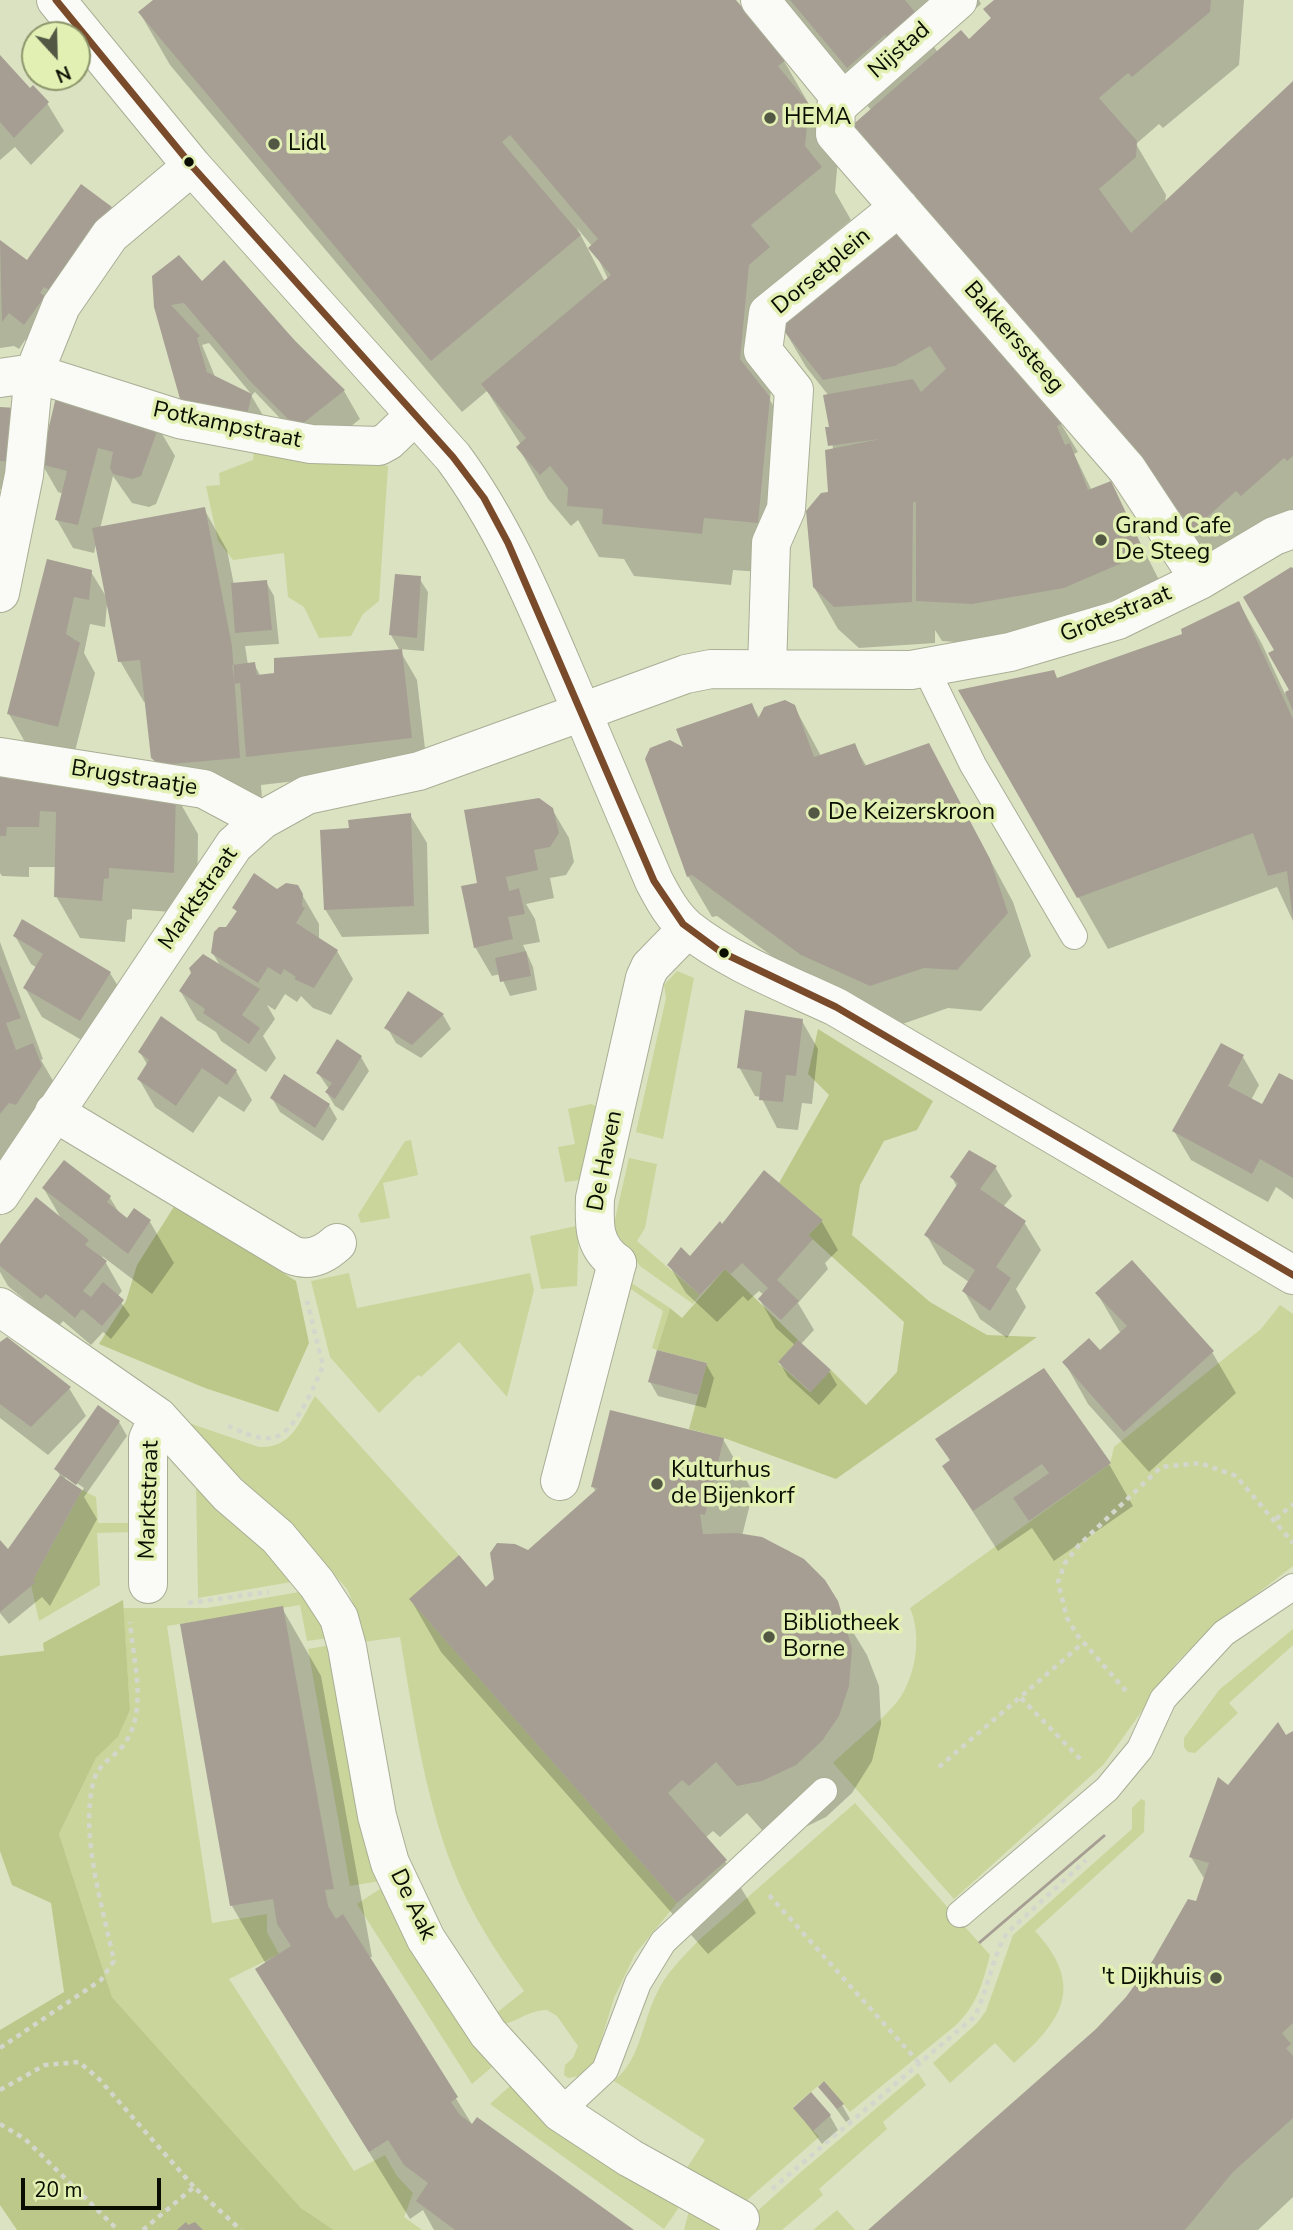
<!DOCTYPE html>
<style>
body{margin:0}
#map{position:relative;width:1293px;height:2230px;overflow:hidden;background:#dbe2c2;font-family:"Nunito Sans",sans-serif}
canvas{display:block}
.north{position:absolute;left:21px;top:21px;width:70px;height:70px;box-sizing:border-box;background:#e3f0b4;border:2px solid #8c966c;border-radius:50%;rotate:158deg;font-size:19px;font-weight:700;line-height:28px;text-align:center;color:#0a0e00}
.north::after{content:'';display:block;margin:auto;width:24px;height:32px;background:#535844;clip-path:polygon(50% 0,100% 100%,50% 72%,0 100%)}
.scale{position:absolute;left:21px;top:2178px;width:140px;height:32px;box-sizing:border-box;border:4px solid #0a0e00;border-top:0;padding-left:9px;font-size:21px;line-height:24px;white-space:nowrap;color:#0a0e00;-webkit-text-stroke:5px #e3f0b4;paint-order:stroke}
</style>
<div id="map">
<canvas width="1293" height="2230"></canvas>
<div class="north">N</div>
<div class="scale">20 m</div>
</div>
<script>
const g = document.querySelector('canvas').getContext('2d');
g.lineJoin = 'round';
function fill(path, color) { g.fillStyle = color; g.fill(path, 'evenodd'); }
function strokePath(path, color, width, dash) { g.strokeStyle = color; g.lineWidth = width; g.lineCap = dash ? 'butt' : 'round'; g.setLineDash(dash || []); g.stroke(path); }
function drawText(font, color, halo, rows, align = 'center') {
  g.font = font + ' "Nunito Sans",sans-serif'; g.lineWidth = 7; g.setLineDash([]); g.textBaseline = 'middle'; g.strokeStyle = halo; g.fillStyle = color; for (const [text, x, y, turn = 0] of rows) {
    g.save(); g.translate(x, y); g.rotate((+turn || 0) * Math.PI / 180); g.textAlign = isNaN(turn) ? turn : align; if (halo) g.strokeText(text, 0, 0); g.fillText(text, 0, 0); g.restore();
  }
}
const green = new Path2D(`
 M254 450 388 466 379 601 363 614 351 636 319 638 304 607 288 597 284 553 233 560 218 541 206 486 220 485 219 473 253 460Z
 M677 971 694 978 663 1139 636 1132 666 998 664 985Z
 M591 1104 596 1106 580 1180 565 1182 558 1147 575 1144 568 1109Z
 M411 1140 418 1175 383 1183 390 1218 361 1223 358 1215 405 1141Z
 M629 1158 657 1164 645 1228 637 1241 700 1295 693 1304 640 1266 613 1228Z
 M576 1226 579 1229 577 1286 541 1289 530 1236Z
 M349 1273 357 1308 530 1273 534 1290 507 1397 459 1342 421 1377 418 1375 379 1413 330 1357 311 1281Z
 M627 1280 670 1308 657 1350 652 1348 663 1311 625 1285Z
 M1280 1305 1293 1314V1566L1211 1629 1177 1662 1104 1764 954 1899 833 1763C850 1746 893 1712 903 1693 917 1668 921 1634 910 1608L1110 1464 1114 1447 1261 1329Z
 M315 1396 459 1555 410 1600 677 1903 635 1954 614 1998 595 2060 580 2076 568 2078 564 2075 565 2065 573 2058 578 2046 557 2016 547 2010C525 2011 518 2023 500 2024L495 2014 524 1991C496 1952 469 1911 452 1866 424 1793 413 1714 400 1637L363 1642 356 1610 347 1589 316 1553 183 1421 259 1447C293 1448 299 1422 315 1396Z
 M196 1480 297 1581 198 1598Z
 M82 1490 96 1497 98 1523H134V1532L97 1533 100 1585 39 1621 31 1585 35 1582 33 1580Z
 M305 1591 329 1638 307 1641 300 1605 167 1626 212 1923 267 1914V1932L279 1954 229 1979 354 2171 385 2155 397 2176 413 2193 404 2217 422 2230H334L301 2208 112 1997 59 1834 96 1758 118 1737 130 1710 123 1608H207Z
 M1293 1629V1645L1229 1703 1238 1713 1195 1753 1188 1752 1184 1747V1738L1219 1690Z
 M331 1645 380 1881 350 1886 308 1649Z
 M1141 1799 1145 1801 1144 1832 1035 1931C1086 1986 1062 2021 1014 2063L995 2043 950 2083 933 2063 977 2023 986 2011 1013 1935 1132 1829V1808Z
 M855 1803 990 1955C983 1982 977 2005 956 2025L850 2112 824 2081 793 2107 819 2137 746 2201 685 2171 705 2140 614 2081C641 2058 641 2026 656 1995 665 1974 683 1957 699 1940Z
 M383 1887 428 1974 492 2067 472 2084 357 1904Z
 M918 2073 926 2085 883 2122 887 2129 819 2189 823 2195 782 2230H742L753 2215 802 2171Z
 M510 2086 539 2111 682 2203 664 2229 490 2104Z
 M690 2207 723 2230H684Z
 M837 2210 855 2230H813Z`);
const forest = new Path2D(`
 M818 1029 933 1101 917 1130 884 1141 860 1185 852 1235 930 1302 987 1335 1037 1337 836 1479 724 1438 689 1429 707 1363 657 1350 670 1308 682 1318 725 1269 798 1340 778 1363 810 1392 831 1370 866 1405 897 1372 904 1322 808 1235 823 1220 779 1183 829 1095 808 1074Z
 M175 1205 296 1281 309 1343 278 1412 205 1388 99 1344 126 1301 137 1265Z
 M123 1600 130 1710 118 1737 96 1758 59 1834 112 1997 301 2208 334 2230H17L0 2205V2030L64 1992 51 1903 12 1885 0 1851V1656L44 1651 43 1643Z`);
const shadow = new Path2D(`
 M156 0H734L784 61 814 113 838 158 835 192 851 220 784 275 798 300 778 317 770 400 799 451 788 574 733 570 731 585 634 576 624 559 599 557 578 520 571 526 548 499 518 447 521 445 487 391 462 412 170 65 140 13ZM577 228 592 246 608 279 605 282Z
 M778 0H979L981 4 933 45 938 53 969 42 992 20 986 9 997 0H1244L1239 65 1163 128 1159 124 1136 144 1166 195 1165 202 1293 82V529L1225 580 872 111Z
 M0 57 29 90 47 103 64 131 31 165 15 147 0 160Z
 M111 208 127 236 41 352 25 340 19 349 14 346 0 348V242L27 262Z
 M898 231 1061 424 1078 452 1074 454 1092 491 1110 483 1160 582 997 645 942 641 935 630V643L859 648 838 629 814 587 830 494 833 450 829 396 806 367 782 326Z
 M202 284 271 316 344 391 360 419 315 455 255 392 252 395 209 343 202 345 216 379 251 395 268 424 263 442 155 307Z
 M0 409 30 490 0 489Z
 M158 427 175 456 156 504 149 507 132 503 113 476 100 529 204 509 227 550 234 585 266 582 274 596 279 644 245 646 248 665 254 664 261 677 400 651 391 635 419 578 428 592 424 651 399 649 417 680 427 766 261 785 262 799 182 806 198 834 197 914 132 909V919L127 920 125 942 80 938 56 896 57 867H29V877L2 876 0 873V776L10 781 173 793 153 758 146 702H144L120 661 107 604 105 627 90 624 84 653 95 673 74 755 25 742 9 714 48 561 91 572 107 598 96 544 94 553 73 548 57 520 64 494 58 492 42 464Z
 M1293 570V921L1277 887 1108 949 961 691 1058 680 1181 636 1239 603 1262 644 1285 694 1291 690 1276 650Z
 M752 705 760 719 794 706 821 756 854 745 867 767 928 745 1013 902 1031 956 981 1011 948 1008 894 1027 827 996 717 916 712 917 688 876 686 750Z
 M552 809 569 838 574 862 566 875 550 878 554 898 526 904 535 919 540 942 523 945 533 967 537 990 510 996 500 974 492 976 475 947 479 884Z
 M410 815 427 843 429 934 342 937 325 909 351 830Z
 M297 886 319 924V940L337 951 353 979 331 1015 313 1008 301 996 297 1002 285 994 275 1010 267 1005 275 1019 263 1036 276 1058 266 1072 221 1041 216 1032 197 1020 181 992 221 967 212 952 238 913 234 908Z
 M15 936 110 973 127 1001 97 1049 42 1017 25 988 37 968 31 964Z
 M0 942 43 1059 41 1060 56 1086 0 1161Z
 M409 993 443 1015 451 1029 421 1058 396 1043 388 1029Z
 M802 1021 818 1049 812 1104 802 1103 798 1130 777 1128 761 1097 755 1096 739 1067Z
 M140 1052 236 1071 252 1100 244 1112 219 1096 193 1133 155 1107 139 1079 148 1066Z
 M361 1057 369 1071 343 1111 335 1106 327 1093 329 1089 318 1073Z
 M1243 1057 1259 1085 1251 1100 1263 1106 1293 1082V1199L1276 1187 1268 1202 1191 1160 1174 1131Z
 M272 1098 329 1105 337 1119 323 1141 280 1112Z
 M995 1167 1012 1196 1003 1207 1024 1222 1041 1250 1016 1289 1026 1307 1007 1338 980 1319 964 1291 969 1282 943 1264 927 1236 957 1187 952 1177Z
 M764 1173 822 1222 838 1250 825 1263 828 1269 798 1303 814 1330 801 1344 829 1371 837 1385 819 1405 788 1377 780 1363 796 1346 776 1328 760 1300 764 1295 759 1291 748 1301 743 1296 717 1322 686 1293 669 1265 690 1258 722 1226Z
 M44 1189 110 1198 120 1214 127 1220 134 1211 150 1222 174 1263 152 1294 102 1256 122 1291 117 1297 130 1315 111 1339 103 1332 91 1345 63 1321 58 1327 8 1286 0 1272V1247L62 1220Z
 M1097 1293 1212 1352 1236 1393 1149 1472 1088 1404 1065 1363 1100 1353 1121 1334Z
 M0 1344 69 1388 86 1416 48 1455 0 1418Z
 M706 1364 714 1378 706 1408 658 1396 650 1382Z
 M1043 1371 1109 1464 1133 1506 1054 1561 1032 1528 998 1551 944 1467 951 1462 938 1439Z
 M119 1422 127 1436 84 1497 97 1519 50 1606 42 1597 9 1624 0 1613V1543L14 1557 61 1477 56 1469ZM65 1475 84 1488 82 1491 65 1479Z
 M723 1439 753 1492 742 1536 762 1539 789 1551 818 1575 867 1655 879 1686 881 1724 872 1761 852 1793 826 1817 793 1833 769 1838 747 1813 720 1837 713 1831 705 1838 725 1861 756 1913 708 1954 441 1652 411 1600 486 1589 596 1492 593 1487Z
 M282 1608 321 1676 372 1957H368L473 2126 631 2230H434L423 2210 410 2219 257 1970 266 1964 232 1906Z
 M1293 1733V2197L1258 2230H870L1097 2030 1128 1998 1197 1904 1205 1880 1191 1857 1229 1788Z
 M820 2087 842 2105 850 2119 846 2122Z
 M795 2108 830 2116 838 2130 822 2144Z`);
const building = new Path2D(`
 M153 0H736L786 60 778 66 809 104 805 146 822 167 751 225 770 247 749 265 740 359 770 397 758 523 704 518 702 534 602 524 603 509 567 506 568 488 550 466 540 475 516 447 526 438 481 384 611 275 588 248 598 239 510 135 502 142 581 235 431 361 138 12Z
 M790 0H905L919 17 890 41 885 35 847 68Z
 M994 0H1211L1210 12 1132 77 1128 73 1099 98 1137 141 1136 157 1099 189 1131 233 1293 81V456L1287 461 1284 458 1241 496 1236 491 1194 529 848 129 961 30 969 39 991 18 983 9Z
 M0 55 30 88 33 85 49 102 14 138 0 122Z
 M81 184 112 207 49 290 44 287 40 293 45 296 24 325 9 313 2 322 0 240 27 260Z
 M898 229 1063 423 1057 426 1065 445 1070 443 1088 490 1111 481 1145 553 1064 588 972 604 916 601V502H913L912 602 834 607 813 587 806 511 821 493 828 492 825 450 880 439 828 446 825 427H829L823 395 913 379 921 392 946 369 930 346 895 366 823 380 780 326Z
 M179 255 202 281 224 260 296 342 345 390 297 428 250 381 184 303 171 305 200 336 197 338 207 372 252 394 247 415 182 406 154 307 152 276Z
 M56 397 159 426 141 476 132 479 113 474 110 468 113 452 98 448 78 525 55 520 67 471 40 464Z
 M0 407 17 408 15 462 0 461Z
 M205 507 232 646 240 758 160 765 151 758 140 660 118 662 92 528Z
 M47 559 92 570 89 600 74 597 66 634 80 643 58 727 7 714Z
 M1291 567 1293 568V711L1285 692 1289 690 1268 653 1274 650 1243 597Z
 M395 574 421 576 417 638 389 635Z
 M267 580 272 630 235 633 231 583Z
 M1239 601 1293 719V920L1287 871 1268 876 1253 833 1077 898 958 690 1054 670 1057 678 1182 634 1181 629Z
 M402 649 412 738 246 757 240 683 235 684 232 665 255 662 257 675 274 673V658Z
 M785 700 795 705 814 757 855 743 864 766 929 743 990 859 1008 913 957 970 924 968 870 986 801 955 692 875 687 877 645 759 650 748 670 740 683 747 676 729 752 703 758 719 764 707Z
 M0 773 10 779 60 781 61 786 176 791 174 873 109 868V878L104 879 102 901 54 897 56 812 40 811 39 827H7L6 836H0Z
 M539 798 553 808 559 833 550 847 534 850 538 870 506 877 509 891 519 888 525 914 508 917 513 939 474 948 461 886 477 883 464 810Z
 M411 813 414 906 324 910 320 830 349 828 348 820Z
 M254 873 277 889 286 883 298 885 303 894 302 906 305 908 296 923 338 950 314 988 294 979 296 977 284 969 281 975 268 967 258 983 211 953 214 932 219 927H226L237 911 232 908Z
 M22 919 111 972 80 1021 23 988 43 954 13 936Z
 M526 951 531 976 500 982 495 958Z
 M203 954 260 989 242 1015 260 1028 249 1044 203 1013 205 1009 179 991 191 973 189 968Z
 M0 965 21 1018 6 1023 16 1050 33 1043 42 1066 16 1105 9 1103 0 1114Z
 M408 991 444 1014 412 1045 384 1028Z
 M745 1010 803 1019 796 1076 786 1075 783 1102 759 1100 762 1072 737 1068Z
 M161 1016 237 1070 227 1085 202 1068 176 1106 137 1079 149 1060 138 1052Z
 M337 1039 362 1056 335 1099 325 1092 332 1083 316 1073Z
 M1221 1043 1244 1055 1228 1086 1262 1104 1279 1073 1293 1080V1178L1260 1159 1252 1174 1172 1131Z
 M284 1074 330 1104 315 1128 270 1098Z
 M969 1150 997 1166 980 1189 1026 1221 996 1267 1011 1278 990 1311 962 1291 975 1270 924 1235 958 1183 950 1177Z
 M64 1160 111 1196 107 1202 127 1218 134 1208 151 1220 128 1254 42 1188Z
 M764 1170 823 1220 808 1235 813 1239 777 1280 799 1301 781 1320 758 1299 768 1288 742 1263 731 1274 725 1269 700 1295 667 1265 681 1247 690 1256 720 1221 722 1224Z
 M36 1197 89 1240 85 1245 107 1261 83 1291 91 1297 103 1282 124 1300 102 1326 82 1309 75 1318 46 1294 41 1299 0 1266V1244Z
 M1132 1260 1214 1351 1124 1432 1062 1362 1089 1338 1100 1350 1127 1326 1095 1293Z
 M7 1337 71 1387 31 1427 0 1404V1342Z
 M798 1340 831 1370 811 1392 778 1362Z
 M657 1350 707 1363 698 1395 648 1382Z
 M1044 1368 1111 1463 1029 1521 1013 1498 1049 1473 1042 1464 973 1511 942 1466 950 1460 935 1439Z
 M98 1405 120 1421 76 1485 54 1469Z
 M610 1410 724 1438 705 1515 700 1514 703 1534 737 1533 762 1537 804 1559 825 1580 838 1601 852 1648 849 1686 839 1716 822 1741 796 1765 762 1781 737 1786 716 1762 689 1786 682 1780 668 1793 727 1860 677 1903 409 1599 459 1555 486 1587 494 1579 490 1553 497 1543 515 1544 528 1550 598 1488 591 1487Z
 M60 1475 82 1490 33 1580 36 1582 0 1612V1540L8 1549Z
 M283 1606 334 1889 325 1890 328 1906 336 1919 343 1914 458 2097 451 2102 460 2115 472 2124 477 2117 634 2230H455L416 2201 428 2183 404 2165 388 2140 369 2152 255 1969 291 1946 277 1924 273 1899 230 1906 180 1624Z
 M1278 1722 1286 1735 1293 1731V2023L1282 2033 1291 2044 1286 2048 1293 2056V2118L1233 2172 1185 2230H868L1096 2029 1126 1997 1153 1960 1188 1899 1196 1901 1209 1863 1189 1857 1218 1777 1228 1785Z
 M1104 1834 1106 1836 980 1944 978 1942Z
 M824 2081 844 2104 837 2109 818 2087Z
 M811 2092 831 2115 813 2131 793 2108Z
 M186 2222 188 2225 195 2222 203 2230H177Z`);
const path = new Path2D(`
 M228 1426C241 1431 260 1442 275 1437 295 1432 315 1385 323 1366L307 1301
 M1276 1519 1293 1504
 M188 1603 269 1592
 M1126 1691 1078 1636 1067 1618 1058 1582 1065 1563 1079 1545 1161 1467 1200 1463 1236 1476 1293 1543
 M1021 1698 1083 1762
 M939 1767 1083 1643
 M769 1895 920 2064
 M0 2048 101 1980 114 1961C103 1907 79 1834 94 1780 99 1762 116 1757 125 1743 148 1709 133 1660 130 1622
 M0 2090 45 2065 79 2062 99 2079 194 2187
 M0 2124 25 2139 118 2230
 M772 2189 974 2017C988 1991 992 1957 1007 1933L1086 1860
 M143 2230 194 2187 241 2230`);
const service = new Path2D(`
 M926 669 973 765 1074 936
 M960 1914 1107 1789 1140 1749 1163 1699 1224 1633 1293 1587
 M560 2112 605 2070 638 1983 663 1942 824 1791`);
const pedestrian = new Path2D(`
 M760 0 843 101
 M958 0 836 107 835 134 1127 469 1200 580
 M767 668 771 543 786 509 794 390 763 351 768 313 899 207
 M582 712 686 674 711 669 911 670 1010 652 1118 620 1200 580 1274 536 1293 529
 M560 1481 617 1263`);
const minor = new Path2D(`
 M0 378 34 373 179 419 311 444 379 446 388 441 414 416
 M0 593 24 475 34 373 61 306 110 235 192 166
 M0 757 204 789 262 820
 M54 1112 292 1255C309 1262 324 1255 337 1243
 M0 1195 234 845 262 820 307 795 419 771 582 712C544 625 510 534 453 457L192 166 56 0
 M617 1263C593 1246 594 1225 595 1198L645 978 650 967 687 929
 M0 1307 158 1417 228 1494 278 1537 317 1584 339 1618 347 1647 377 1816 390 1863 426 1939 488 2033 560 2112 630 2158 740 2219
 M148 1584V1439L158 1417`);
const tertiary = new Path2D(`
 M582 712 654 881C663 898 673 917 688 929 728 961 789 985 836 1007L1293 1275`);
const bus1 = new Path2D(`
 M56 0 192 166 453 457 484 498 508 543 654 881 683 924 721 952 836 1007 1293 1275`);
const markers = [
 [770,118,7,"#535844"],
 [274,144,7,"#535844"],
 [189,162,6,"#0a0e00"],
 [1101,540,7,"#535844"],
 [814,813,7,"#535844"],
 [724,953,6,"#0a0e00"],
 [657,1484,7,"#535844"],
 [769,1637,7,"#535844"],
 [1216,1978,7,"#535844"]
];
const streetNames = [
 ["Nijstad",900,51,-41],
 ["Dorsetplein",822,272,-40],
 ["Bakkerssteeg",1013,338,49],
 ["Potkampstraat",227,426,12],
 ["Grotestraat",1116,615,-22],
 ["Brugstraatje",134,779,9],
 ["Marktstraat",199,899,-55],
 ["De Haven",606,1161,-79],
 ["Marktstraat",150,1500,-88],
 ["De Aak",412,1905,64]
];
const poiNames = [
 ["HEMA",784,118],
 ["Lidl",288,144],
 ["Grand Cafe",1115,527],
 ["De Steeg",1115,553],
 ["De Keizerskroon",828,813],
 ["Kulturhus",671,1471],
 ["de Bijenkorf",671,1497],
 ["Bibliotheek",783,1624],
 ["Borne",783,1650],
 ["'t Dijkhuis",1202,1978,"right"]
];
fill(green, '#c9d59a');
fill(forest, '#bcc88a');
fill(shadow, '#0003');
fill(building, '#a69e93');
strokePath(service, '#a9ae95', 28);
strokePath(pedestrian, '#a9ae95', 40);
strokePath(minor, '#a9ae95', 40);
strokePath(tertiary, '#a9ae95', 40);
strokePath(path, '#d4d6cc', 4.5, [5, 5]);
strokePath(service, '#fafbf6', 26);
strokePath(pedestrian, '#fafbf6', 38);
strokePath(minor, '#fafbf6', 38);
strokePath(tertiary, '#fafbf6', 38);
strokePath(bus1, '#7a4b2a', 7);
for (const [x, y, r, color] of markers) { const dot = new Path2D(); dot.arc(x, y, r, 0, 2 * Math.PI); g.fillStyle = color; g.fill(dot); strokePath(dot, '#e3f0b4', 2.5); }
drawText('23px', '#0a0e00', '#e3f0b4', streetNames);
drawText('23px', '#0a0e00', '#e3f0b4', poiNames, 'left');
</script>
